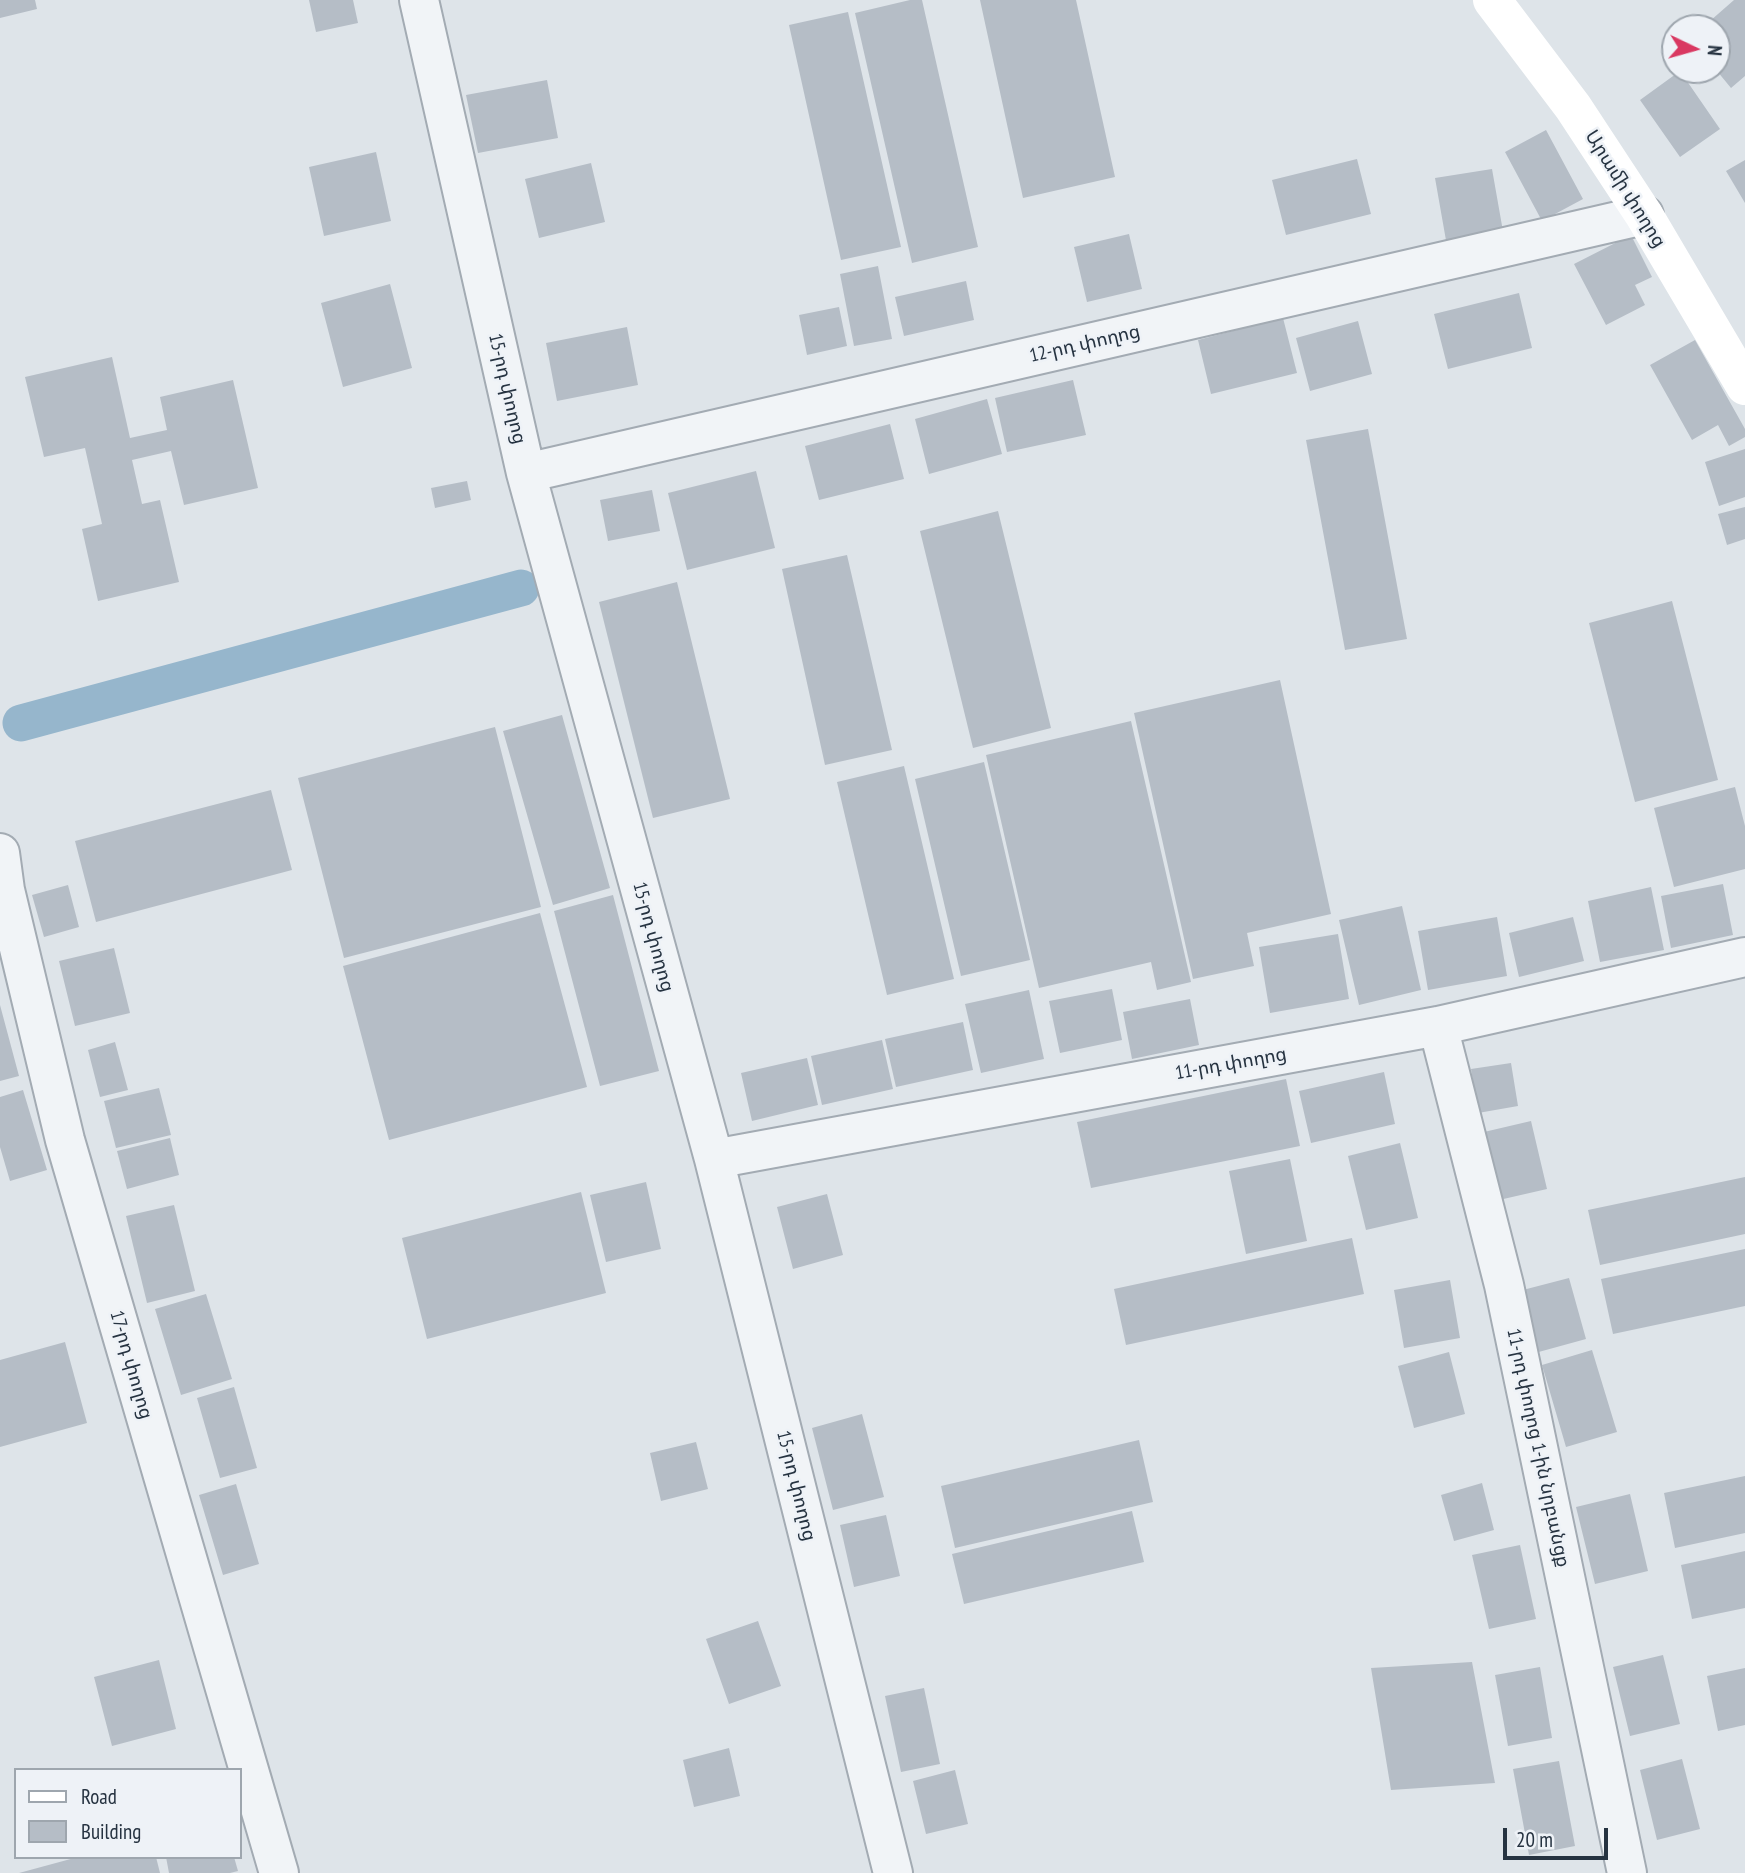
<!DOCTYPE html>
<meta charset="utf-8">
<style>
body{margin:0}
#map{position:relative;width:1745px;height:1873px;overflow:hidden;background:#dee4e9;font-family:"PT Sans Narrow",sans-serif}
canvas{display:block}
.legend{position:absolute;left:14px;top:1768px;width:228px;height:91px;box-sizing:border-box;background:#eef2f7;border:2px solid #9ea6ae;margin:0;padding:9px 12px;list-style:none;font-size:21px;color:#263341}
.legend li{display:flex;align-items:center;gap:14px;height:35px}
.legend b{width:35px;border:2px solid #9ea6ae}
.north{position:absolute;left:1661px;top:14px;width:70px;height:70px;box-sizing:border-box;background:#eef2f7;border:2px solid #9ea6ae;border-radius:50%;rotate:95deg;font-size:19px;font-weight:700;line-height:28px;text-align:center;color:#263341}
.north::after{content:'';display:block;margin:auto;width:24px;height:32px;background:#d93861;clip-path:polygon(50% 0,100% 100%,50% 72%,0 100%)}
.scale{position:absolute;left:1503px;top:1828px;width:105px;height:32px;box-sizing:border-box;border:4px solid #263341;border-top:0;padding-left:9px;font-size:21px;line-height:24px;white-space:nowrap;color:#263341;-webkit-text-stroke:5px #eef2f7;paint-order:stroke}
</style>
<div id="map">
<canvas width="1745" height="1873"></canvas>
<ul class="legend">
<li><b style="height:9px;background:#fff"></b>Road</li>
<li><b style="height:19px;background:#b5bdc6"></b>Building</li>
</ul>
<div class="north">N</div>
<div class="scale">20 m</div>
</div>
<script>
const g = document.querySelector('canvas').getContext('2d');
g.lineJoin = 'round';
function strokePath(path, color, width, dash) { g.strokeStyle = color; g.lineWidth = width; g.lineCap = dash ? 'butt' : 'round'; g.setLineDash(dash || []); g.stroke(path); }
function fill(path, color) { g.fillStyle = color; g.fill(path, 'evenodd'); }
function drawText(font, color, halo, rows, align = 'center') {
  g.font = font + ' "PT Sans Narrow","Noto Sans Armenian",sans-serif'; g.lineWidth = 5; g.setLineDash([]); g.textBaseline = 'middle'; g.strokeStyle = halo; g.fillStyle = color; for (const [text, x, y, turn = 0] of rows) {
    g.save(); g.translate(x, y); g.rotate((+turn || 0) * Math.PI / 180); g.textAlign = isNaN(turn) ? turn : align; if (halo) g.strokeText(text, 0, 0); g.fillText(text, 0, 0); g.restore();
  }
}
const canal = new Path2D(`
 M21 723 521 588`);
const building = new Path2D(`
 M0 0H35L37 9 0 18Z
 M309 0H353L358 23 316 32Z
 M910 0H922L978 247 912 263 855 13Z
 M980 0H1076L1115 177 1023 198Z
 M1734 0H1745V76L1731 88 1717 71V28H1702Z
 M848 12 901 247 841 260 789 25Z
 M1680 71 1720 129 1680 157 1640 100Z
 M547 80 558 138 478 153 466 95Z
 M1546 130 1583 199 1542 221 1505 152Z
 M376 152 391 221 324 236 309 167Z
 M1357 159 1371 214 1286 235 1272 180Z
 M1745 160V203L1726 171Z
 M591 163 605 222 539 238 525 179Z
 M1492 169 1504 237 1447 246 1435 178Z
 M1129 234 1142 289 1087 302 1074 247Z
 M1631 235 1652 277 1635 285 1645 305 1606 325 1574 264Z
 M878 266 892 339 854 346 840 274Z
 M966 281 974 320 904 336 895 297Z
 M390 284 412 368 343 387 321 303Z
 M1519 293 1532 348 1448 369 1434 314Z
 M839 307 847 346 807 355 799 315Z
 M1283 318 1297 373 1211 394 1198 340Z
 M1358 321 1372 374 1310 391 1296 338Z
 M627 327 638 385 557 401 546 343Z
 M1695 340 1745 429V437L1729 446 1718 425 1692 440 1650 365Z
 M112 357 130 438 167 430 160 397 233 380 258 488 184 505 171 451 132 460 142 504 160 500 179 582 98 601 82 529 102 524 85 448 44 457 25 377Z
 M1073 380 1086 435 1007 452 995 398Z
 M987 399 1002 454 929 474 915 419Z
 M890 424 904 479 819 500 805 446Z
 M1368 429 1407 639 1345 650 1306 440Z
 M1745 449V497L1719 506 1705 462Z
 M756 471 775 548 687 570 668 493Z
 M467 481 471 500 435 508 431 488Z
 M652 490 660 531 608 541 600 500Z
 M1745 507V539L1727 545 1718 514Z
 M998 511 1051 728 973 748 920 531Z
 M847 555 892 750 825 765 782 569Z
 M677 582 730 799 653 818 599 602Z
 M1672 601 1718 780 1635 802 1589 623Z
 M1280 680 1331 914 1247 933 1254 966 1193 979 1134 713Z
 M562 715 610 888 553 905 503 731Z
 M1131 721 1191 982 1157 990 1151 962 1039 988 986 755Z
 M495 727 541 907 344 958 298 778Z
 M984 762 1030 960 961 976 915 779Z
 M904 766 954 979 887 995 837 782Z
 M1735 787 1745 826V869L1674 887 1654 808Z
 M271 790 292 870 96 922 75 841Z
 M1723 884 1733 935 1671 948 1661 896Z
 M68 885 79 927 44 937 32 895Z
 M1651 887 1664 950 1600 962 1588 901Z
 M613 895 659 1071 600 1086 554 911Z
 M1402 906 1421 990 1359 1005 1339 920Z
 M540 913 587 1087 389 1140 343 966Z
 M1497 917 1507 976 1428 990 1418 931Z
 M1573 917 1584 961 1519 977 1509 933Z
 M1338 934 1349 999 1270 1013 1259 947Z
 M114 948 130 1013 75 1026 59 961Z
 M1112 989 1122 1040 1060 1053 1049 1001Z
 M1029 990 1044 1059 981 1073 965 1004Z
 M1190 999 1199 1045 1132 1059 1123 1012Z
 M0 1005 19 1076 0 1081Z
 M963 1022 973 1070 896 1087 885 1039Z
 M882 1040 893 1089 822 1105 811 1056Z
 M115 1042 128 1090 100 1097 88 1050Z
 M807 1058 818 1105 752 1121 741 1073Z
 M1511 1063 1518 1106 1478 1113 1471 1069Z
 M1384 1072 1395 1124 1311 1143 1299 1091Z
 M1286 1079 1300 1146 1091 1188 1077 1122Z
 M159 1088 171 1135 116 1148 104 1101Z
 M23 1090 47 1170 10 1181 0 1147V1097Z
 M1531 1121 1547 1189 1499 1200 1484 1132Z
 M170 1138 179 1175 127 1189 117 1151Z
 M1400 1143 1418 1218 1366 1230 1348 1156Z
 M1290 1159 1307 1241 1246 1254 1229 1171Z
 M1745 1177V1234L1600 1265 1588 1210Z
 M646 1182 661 1249 606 1262 590 1195Z
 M581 1192 606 1293 427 1339 402 1238Z
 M827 1194 843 1255 793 1269 777 1207Z
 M174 1205 195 1291 147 1303 126 1216Z
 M1352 1238 1364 1294 1126 1345 1114 1289Z
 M1745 1249V1306L1613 1334 1601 1279Z
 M1569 1278 1586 1339 1535 1353 1519 1291Z
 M1450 1280 1460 1338 1404 1348 1394 1290Z
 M206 1294 232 1379 181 1395 155 1309Z
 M65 1342 87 1423 0 1447V1360Z
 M1592 1350 1617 1432 1566 1447 1542 1365Z
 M1449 1352 1465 1414 1414 1428 1398 1366Z
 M234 1387 257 1468 220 1478 197 1398Z
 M862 1414 884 1497 833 1510 812 1428Z
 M1139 1440 1153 1502 955 1548 941 1486Z
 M696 1442 708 1489 661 1501 650 1453Z
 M1745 1476V1533L1675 1548 1664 1493Z
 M1482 1483 1494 1530 1454 1541 1441 1495Z
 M236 1484 259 1564 223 1575 199 1495Z
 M1630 1494 1648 1571 1595 1584 1576 1507Z
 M1132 1511 1144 1562 964 1604 952 1554Z
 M886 1515 900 1576 854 1587 840 1525Z
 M1520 1545 1536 1619 1489 1629 1472 1555Z
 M1745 1551V1608L1692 1619 1681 1565Z
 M758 1621 781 1686 729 1704 706 1639Z
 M1663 1655 1680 1724 1630 1736 1613 1667Z
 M159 1660 176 1729 112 1746 94 1677Z
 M1472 1662 1495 1783 1391 1790 1371 1668Z
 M1540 1667 1552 1738 1508 1746 1495 1675Z
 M1745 1668V1725L1718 1731 1707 1676Z
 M924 1688 940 1764 901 1772 885 1696Z
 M729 1748 740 1796 694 1807 683 1760Z
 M1682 1759 1700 1829 1657 1840 1640 1770Z
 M1559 1761 1575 1846 1529 1855 1513 1769Z
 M955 1770 968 1824 926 1834 913 1781Z
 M78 1857H156L160 1873H19Z
 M166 1857H234L238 1871 230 1873H169Z`);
const street = new Path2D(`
 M419 0 526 473 714 1159 893 1873
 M526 473 1644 215
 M0 853 5 890 65 1140 279 1873
 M1438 1026 1504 1285 1627 1873
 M714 1159 1438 1026 1745 957`);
const secondary = new Path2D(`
 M1492 0 1573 107 1644 215 1745 386`);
const streetNames = [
 ["Արամի փողոց",1625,189,58],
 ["12-րդ փողոց",1085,344,-13],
 ["15-րդ փողոց",507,389,77],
 ["15-րդ փողոց",653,937,75],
 ["11-րդ փողոց",1231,1064,-10],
 ["17-րդ փողոց",131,1365,74],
 ["11-րդ փողոց 1-ին նրբանցք",1538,1448,78],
 ["15-րդ փողոց",796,1486,76]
];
strokePath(canal, '#96b6cc', 37);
fill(building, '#b5bdc6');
strokePath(street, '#a3abb3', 42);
strokePath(street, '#f1f4f7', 38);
strokePath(secondary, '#fff', 38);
drawText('19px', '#263341', '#eef2f7', streetNames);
</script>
